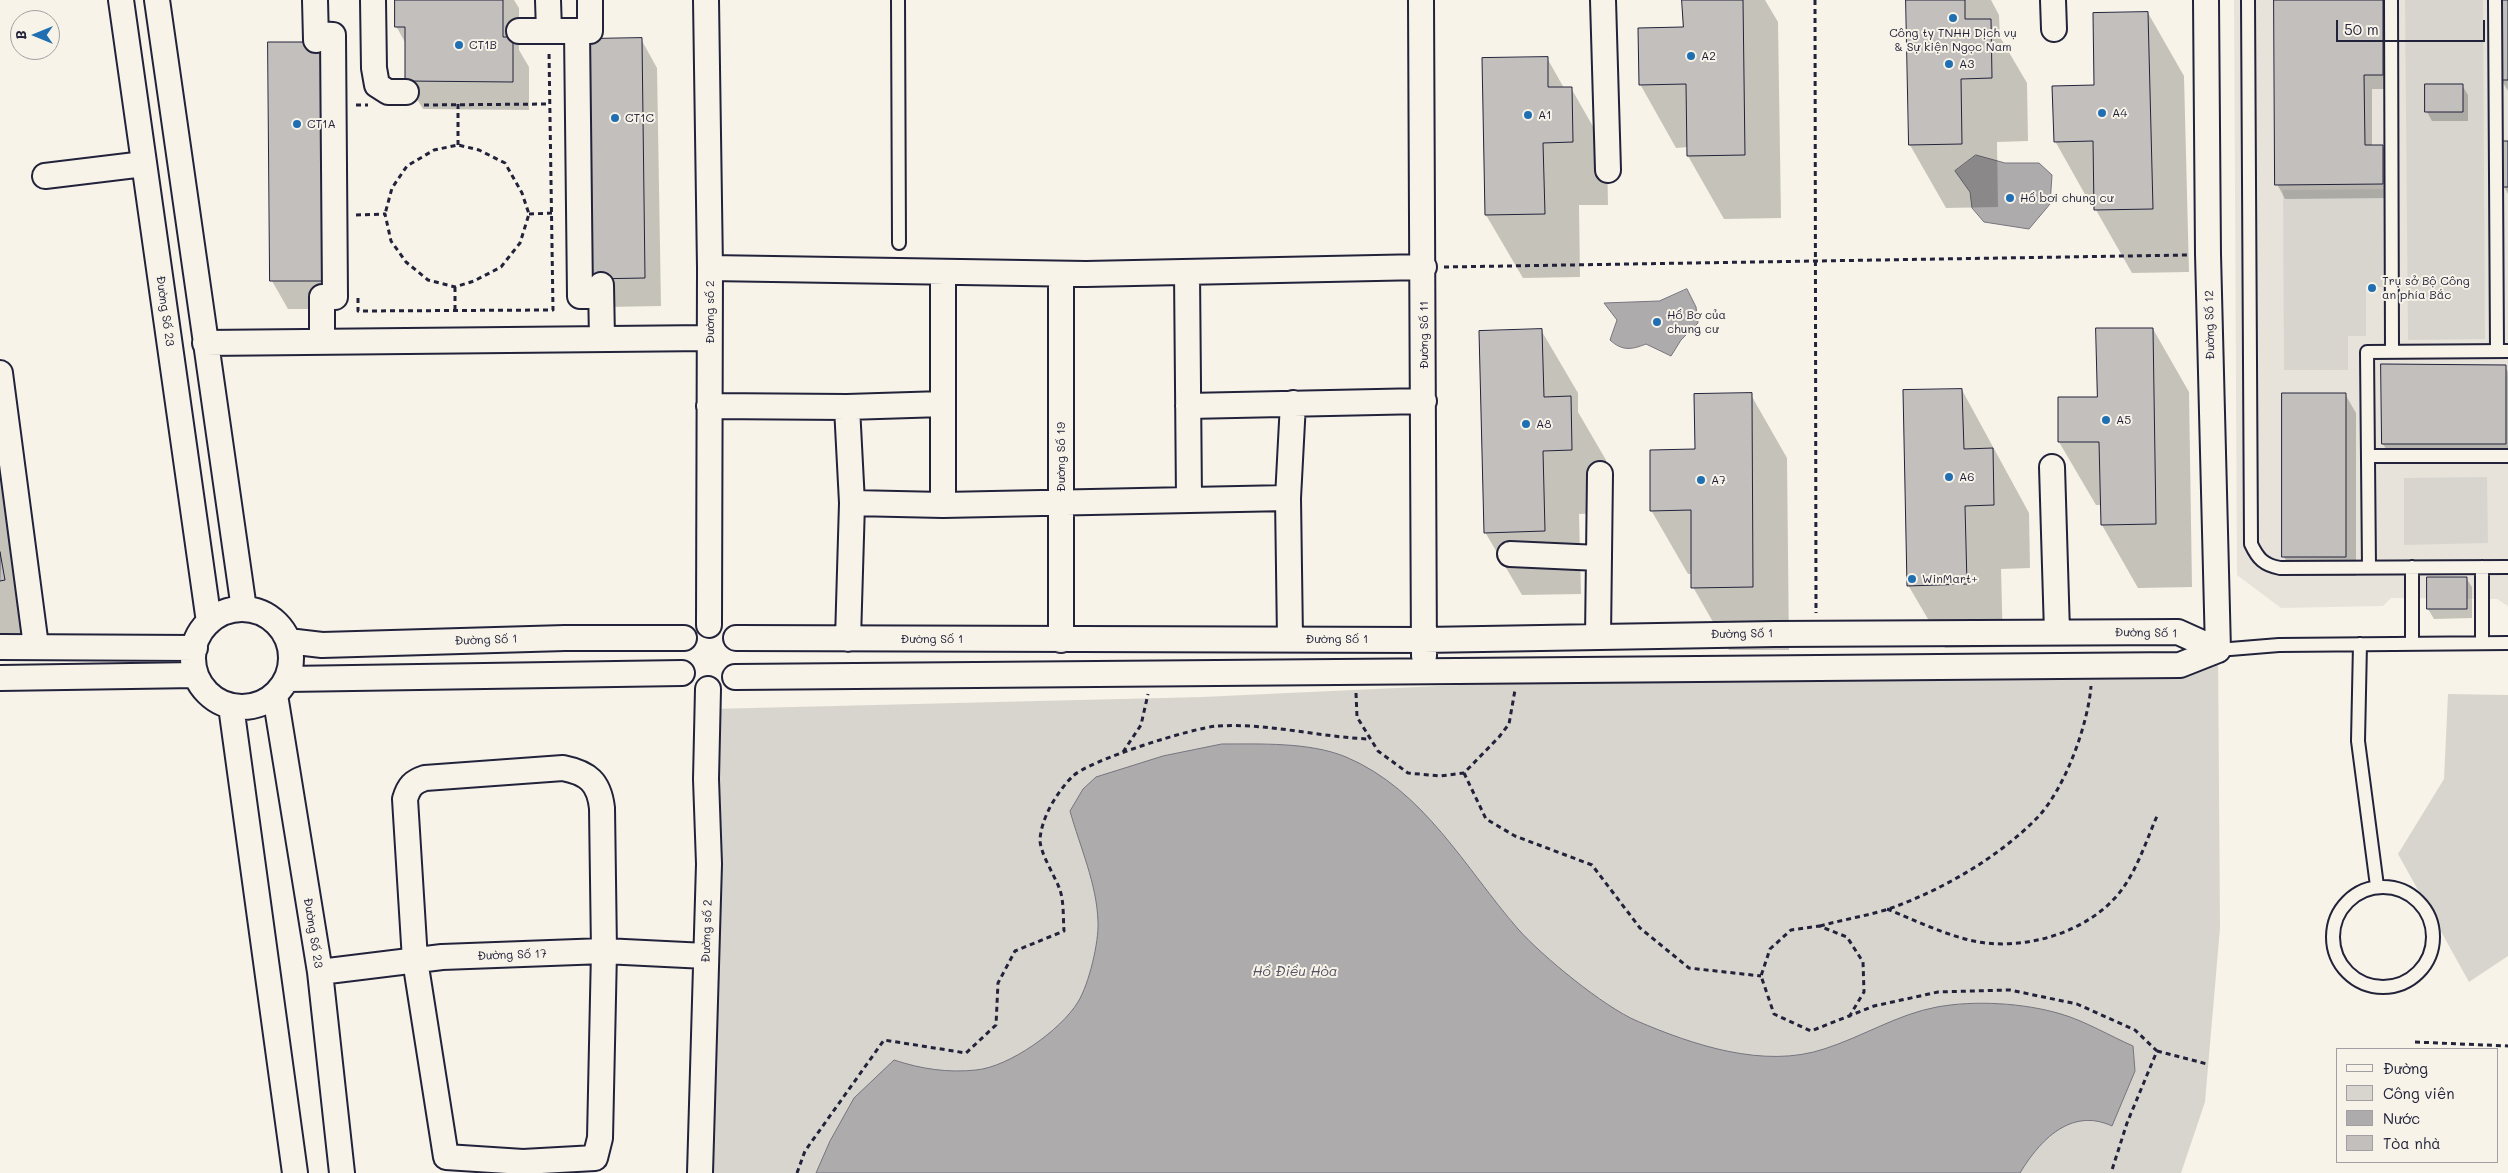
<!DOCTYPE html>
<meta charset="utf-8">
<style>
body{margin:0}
#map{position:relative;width:2508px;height:1173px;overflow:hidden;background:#f7f3e8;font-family:Mali,sans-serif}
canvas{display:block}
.legend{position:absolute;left:2336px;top:1048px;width:162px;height:115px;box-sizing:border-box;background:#f7f3e8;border:1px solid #a29fa3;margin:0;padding:6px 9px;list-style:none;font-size:15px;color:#22223b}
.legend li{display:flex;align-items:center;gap:10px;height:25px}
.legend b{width:25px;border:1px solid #a29fa3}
.north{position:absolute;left:10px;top:10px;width:50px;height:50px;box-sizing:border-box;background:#f7f3e8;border:1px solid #a29fa3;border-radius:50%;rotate:270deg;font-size:14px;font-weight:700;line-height:20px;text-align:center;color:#22223b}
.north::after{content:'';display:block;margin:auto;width:18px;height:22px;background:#1f6fb2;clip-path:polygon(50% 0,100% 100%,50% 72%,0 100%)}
.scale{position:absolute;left:2336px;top:20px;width:149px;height:22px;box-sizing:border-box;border:2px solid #22223b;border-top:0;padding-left:6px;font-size:15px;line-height:18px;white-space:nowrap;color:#22223b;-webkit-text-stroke:4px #f7f3e8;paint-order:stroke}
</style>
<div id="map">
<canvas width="2508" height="1173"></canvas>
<ul class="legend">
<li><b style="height:6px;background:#f7f3e8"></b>Đường</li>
<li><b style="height:14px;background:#d8d5cf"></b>Công viên</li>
<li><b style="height:14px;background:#aeabad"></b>Nước</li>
<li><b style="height:14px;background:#c2bfbd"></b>Tòa nhà</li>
</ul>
<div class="north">B</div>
<div class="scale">50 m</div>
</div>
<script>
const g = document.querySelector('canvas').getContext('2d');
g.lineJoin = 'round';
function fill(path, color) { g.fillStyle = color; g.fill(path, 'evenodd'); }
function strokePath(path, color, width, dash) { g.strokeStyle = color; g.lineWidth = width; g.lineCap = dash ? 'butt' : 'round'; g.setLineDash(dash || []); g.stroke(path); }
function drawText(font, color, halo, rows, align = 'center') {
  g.font = font + ' Mali,sans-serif'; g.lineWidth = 4; g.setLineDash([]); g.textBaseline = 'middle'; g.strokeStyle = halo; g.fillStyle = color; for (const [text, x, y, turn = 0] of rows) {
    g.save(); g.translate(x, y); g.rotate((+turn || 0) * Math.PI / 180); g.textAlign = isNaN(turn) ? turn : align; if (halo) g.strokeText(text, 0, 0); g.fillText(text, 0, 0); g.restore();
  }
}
const built = new Path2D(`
 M2234 0H2508V606L2497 599 2391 598 2383 606 2281 608 2237 575Z`);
const green = new Path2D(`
 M2405 0H2483L2485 339 2408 340Z
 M2384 189 2385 287H2366V336H2348V370H2284L2283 190Z
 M2487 477 2488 543 2404 545V478Z
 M2218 650 2220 928 2205 1102 2181 1173H702L711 709 1202 697Z
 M2448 694 2508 695V956L2469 982 2398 854 2444 779Z`);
const water = new Path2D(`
 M1976 155 2005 163H2039L2052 175 2050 204 2029 229 1984 222 1972 208 1970 192 1955 171Z
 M1687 289 1696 307 1698 323 1681 340 1671 356 1646 344C1631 350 1622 351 1610 340L1617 320 1604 303 1659 301Z
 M1222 744C1260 744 1310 742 1346 757 1424 790 1465 868 1518 929 1542 956 1604 1007 1637 1021 1693 1045 1764 1069 1824 1049 1862 1037 1898 1014 1937 1007 1975 1000 2024 1003 2061 1014 2085 1021 2110 1036 2133 1046L2135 1071 2112 1126C2071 1107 2040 1140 2020 1173H816L830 1141 854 1098 894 1060C921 1069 948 1073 976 1070 1009 1067 1061 1030 1078 1002 1089 984 1099 942 1098 922 1097 884 1080 847 1070 811L1083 789 1096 777 1163 756Z`);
const shadow = new Path2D(`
 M396 0H514L519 8V50L529 67V110L423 109 406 81V44L396 26Z
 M1684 0H1765L1778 22 1781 218 1724 219 1688 156V147L1676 148 1640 84 1684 28Z
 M1907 0H1991L1999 15 2000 37 2027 83 2028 141 1997 142 1998 207 1946 208 1910 145Z
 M2275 0H2391V89H2372V146H2382L2391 160V198L2285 199 2277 184Z
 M2508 0V91L2501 79Z
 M2148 13 2184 76 2189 272 2132 273 2096 210 2095 204 2091 205 2055 141Z
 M641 39 657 68 661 306 607 307Z
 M1547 58 1564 88H1571L1607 151 1608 205H1579L1580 277 1523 278 1486 215 1483 59Z
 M340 71 342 309H288L272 281Z
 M2462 85 2468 95V121H2432L2427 112Z
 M2508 142V194L2504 186Z
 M2153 329 2189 392 2192 587 2138 588 2102 525 2101 505H2096L2059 442 2099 398Z
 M1541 330 1578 393V412L1606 460 1608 513 1579 514 1581 594 1522 595 1485 532Z
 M2505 366 2508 372V463H2394L2383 444Z
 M1962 390 2029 513 2030 568 2001 569 2003 647 1945 648 1908 585Z
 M2345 394 2356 413V576H2295L2284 557Z
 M1751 395 1787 458 1789 650H1729L1693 587 1692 574H1688L1651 510Z
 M0 407 40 643 0 650Z
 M2428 578H2466L2472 587V618L2434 619 2428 609Z`);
const building = new Path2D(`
 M395 0H503V37H513V82L405 81V27H395Z
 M1682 0H1743L1745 155 1687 156 1686 84 1639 85 1638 28 1683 27Z
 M1906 0H1965V19H1991L1992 78 1961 79 1962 144 1909 145Z
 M2274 0H2383V75H2364L2365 145H2383V184L2275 185Z
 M2499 0H2508V80H2500Z
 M2148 12 2153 209 2094 210 2093 141 2054 142 2052 86 2094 85 2093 13Z
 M642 38 645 278 589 279 586 39Z
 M268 42H325L327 281H270Z
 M1548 57V87H1572L1573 142 1543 143 1545 214 1485 215 1482 58Z
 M2425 84H2463V112H2425Z
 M2502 141H2508V187H2503Z
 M2096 328H2153L2156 524 2101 525 2099 442H2058V397H2097Z
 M1542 329 1544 397 1571 396 1572 450 1543 451 1545 531 1484 533 1479 331Z
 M2381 364 2506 365V444H2382Z
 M1962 389 1964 449 1993 448 1994 505 1965 506 1967 584 1907 586 1903 390Z
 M1752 393 1753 587 1691 588V510L1650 511V450L1695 449 1694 394Z
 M2282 393H2346V557H2282Z
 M0 552 5 580 0 581Z
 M2427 577H2467V609H2427Z`);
const path = new Path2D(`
 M1815 0 1816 613
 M458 104V145
 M356 105H368
 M424 105 550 104
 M529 214 553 213
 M356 215 385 214 391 241 406 262 428 280 455 287 474 281 501 267 520 243 529 214 522 193 505 163 479 150 458 145 434 150 407 166 392 188 385 214
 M1444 267 2188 255
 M455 287V311
 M358 298V311L553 310 549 52
 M1356 693 1357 717 1378 751 1408 773 1440 776 1464 773 1499 737 1509 724 1515 690
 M1123 752 1141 725 1148 694
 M1464 773 1486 819 1515 836 1592 865 1640 928 1689 968 1761 976
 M1887 909C1914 920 1941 933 1969 940 2021 953 2091 933 2123 888 2138 867 2147 839 2157 816
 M1820 926C1845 919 1873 915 1897 906 1947 887 2000 856 2038 817 2065 788 2088 725 2091 686
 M1849 1017 1864 992 1863 962 1847 937 1819 926 1791 930 1770 949 1761 976 1774 1014 1811 1031 1874 1006 1938 992 2010 990 2077 1004 2135 1030 2157 1051 2127 1123 2111 1173
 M2415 1042 2508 1046
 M2157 1051 2207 1064
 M797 1173 805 1151 884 1040 966 1053 996 1025 998 983 1015 951 1064 931C1063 918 1064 902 1060 890 1055 876 1040 853 1040 840 1041 818 1057 792 1072 777 1086 761 1195 727 1218 726 1268 723 1319 737 1369 739`);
const service = new Path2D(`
 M898 0 899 243
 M2248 0 2251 544C2258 559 2264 565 2280 568L2508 567
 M2391 0 2392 352
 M2495 0 2497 351
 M2368 456H2508
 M2369 567 2367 352 2508 351
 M2412 567V644
 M2482 643V567
 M2360 644 2358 741 2377 886
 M2218 650 2279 645 2508 643
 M2333 937a50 50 0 1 1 100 0a50 50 0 1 1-100 0Z`);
const minor = new Path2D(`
 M121 0 209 622
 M157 0 244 609
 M315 0 316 40
 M373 0 374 68 377 85 388 92H406
 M548 0 549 31H590V0
 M706 0 710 268 709 625
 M1421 0 1424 656
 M1603 0 1608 170
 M2053 0 2054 29
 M2206 0 2208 254 2218 650
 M519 31H549
 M577 31 580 296H601
 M316 34 333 35 335 297H322V341
 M45 176 144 164
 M710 268 1086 274 1424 267
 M943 272V505
 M1187 272 1189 500
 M1061 274V640
 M601 285 602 339
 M205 343 709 338
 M0 373 36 646
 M709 406 847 407 852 503 848 639
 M1188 406 1424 401
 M847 407 943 404
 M2052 467 2057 632
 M852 503 943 505 1288 498
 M1510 554 1599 558
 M193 658a49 49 0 1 1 98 0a49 49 0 1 1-98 0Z
 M1598 637 1600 474
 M736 638 1424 640 1775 634 2178 632 2218 650
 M1290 639 1288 498 1293 403
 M288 641 322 645 565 638H684
 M0 647 195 648
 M735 677 2180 665 2218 650
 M0 678 196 675
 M287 679 682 673
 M275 695 320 972 342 1173
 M231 706 295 1173
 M563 768C588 773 599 782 602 808L604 951 600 1138 595 1158 523 1162 446 1157 415 960 405 799C409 786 413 782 425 778Z
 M320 972 442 957 604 951 706 956
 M700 1173 709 864 706 779 708 689`);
const markers = [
 [1953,18,5,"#1f6fb2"],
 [459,45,5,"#1f6fb2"],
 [1691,56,5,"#1f6fb2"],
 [1949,64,5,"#1f6fb2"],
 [2102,113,5,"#1f6fb2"],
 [1528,115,5,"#1f6fb2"],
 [615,118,5,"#1f6fb2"],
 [297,124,5,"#1f6fb2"],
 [2010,198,5,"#1f6fb2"],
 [2372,288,5,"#1f6fb2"],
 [1657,322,5,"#1f6fb2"],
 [2106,420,5,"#1f6fb2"],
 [1526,424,5,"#1f6fb2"],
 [1949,477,5,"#1f6fb2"],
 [1701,480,5,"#1f6fb2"],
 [1912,579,5,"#1f6fb2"]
];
const poiNames = [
 ["Công ty TNHH Dịch vụ",1953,33,"center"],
 ["& Sự kiện Ngọc Nam",1953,47,"center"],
 ["CT1B",469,45],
 ["A2",1701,56],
 ["A3",1959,64],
 ["A4",2112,113],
 ["A1",1538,115],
 ["CT1C",625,118],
 ["CT1A",307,124],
 ["Hồ bơi chung cư",2020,198],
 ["Trụ sở Bộ Công",2382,281],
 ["an phía Bắc",2382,295],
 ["Hồ Bơ của",1667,315],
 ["chung cư",1667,329],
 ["A5",2116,420],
 ["A8",1536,424],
 ["A6",1959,477],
 ["A7",1711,480],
 ["WinMart+",1922,579]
];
const streetNames = [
 ["Đường Số 23",165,311,82],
 ["Đường số 2",710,312,-90],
 ["Đường Số 12",2210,325,-91],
 ["Đường Số 11",1424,335,-90],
 ["Đường Số 19",1061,457,-90],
 ["Đường Số 1",2146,633,1],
 ["Đường Số 1",1742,634,-1],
 ["Đường Số 1",932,639],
 ["Đường Số 1",1337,639],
 ["Đường Số 1",486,640,-2],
 ["Đường số 2",707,931,-88],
 ["Đường Số 23",313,933,81],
 ["Đường Số 17",512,955,-2]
];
const waterNames = [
 ["Hồ Điều Hòa",1295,972]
];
fill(built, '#e7e3db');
fill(green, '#d8d5cf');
fill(water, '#aeabad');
strokePath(water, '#76747f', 1);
fill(shadow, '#0003');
fill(building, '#c2bfbd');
strokePath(building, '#22223b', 1);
strokePath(service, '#22223b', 16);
strokePath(minor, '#22223b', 28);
strokePath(path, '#22223b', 3, [5, 4]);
strokePath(service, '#f7f3e8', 12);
strokePath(minor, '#f7f3e8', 24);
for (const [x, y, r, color] of markers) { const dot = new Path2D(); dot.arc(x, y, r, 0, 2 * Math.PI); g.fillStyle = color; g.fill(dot); strokePath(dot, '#f7f3e8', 2); }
drawText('12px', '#22223b', '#f7f3e8', poiNames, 'left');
drawText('12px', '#22223b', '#f7f3e8', streetNames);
drawText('italic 14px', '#535263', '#f7f3e8', waterNames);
</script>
